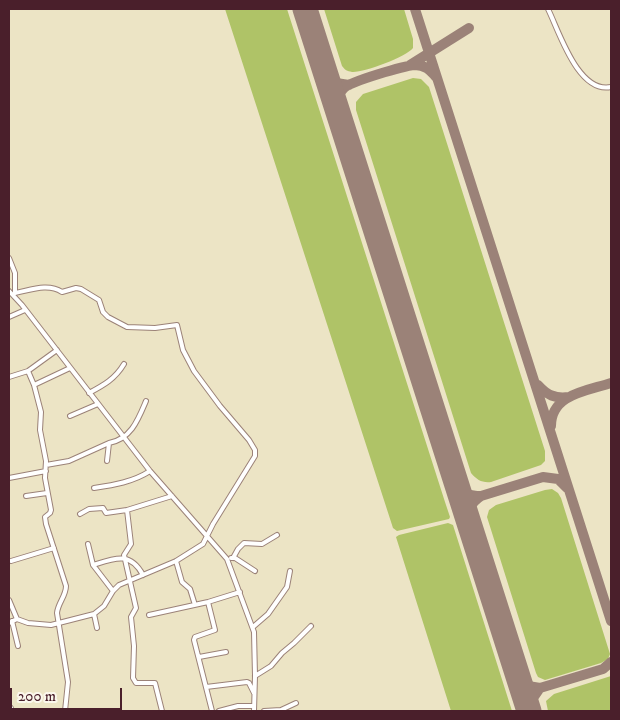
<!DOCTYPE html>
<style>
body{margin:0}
#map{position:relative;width:620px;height:720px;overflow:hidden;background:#ece4c5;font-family:"IM FELL DW Pica",serif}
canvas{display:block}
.frame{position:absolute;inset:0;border:10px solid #4a1f2b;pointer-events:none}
.scale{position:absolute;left:10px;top:688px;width:112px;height:22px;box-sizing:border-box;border:2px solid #4a1f2b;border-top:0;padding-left:6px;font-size:15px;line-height:18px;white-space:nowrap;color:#4a1f2b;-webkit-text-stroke:4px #fbf7ec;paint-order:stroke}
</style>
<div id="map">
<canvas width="620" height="720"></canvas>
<div class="frame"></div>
<div class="scale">200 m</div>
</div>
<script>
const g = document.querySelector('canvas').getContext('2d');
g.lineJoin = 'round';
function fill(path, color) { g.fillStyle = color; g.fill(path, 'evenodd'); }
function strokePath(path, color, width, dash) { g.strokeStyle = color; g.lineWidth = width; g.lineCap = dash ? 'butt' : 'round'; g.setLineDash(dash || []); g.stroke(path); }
const green = new Path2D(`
 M225 9H287L445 502 450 517 449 519 397 531 393 528Z
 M324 9H404L413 39V48C406 57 363 73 352 72 347 71 345 70 342 66Z
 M413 78 421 79 429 87 545 451V461L541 465 491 482C482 483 477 480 471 473L356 110V102L363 94Z
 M552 489 558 493 561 498 610 654 608 659 601 663 545 680 538 677 536 673 487 517 489 510 496 505 545 490Z
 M448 523 453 525 512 711H451L396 537 399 535Z
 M611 676V711H548L546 701 554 694Z`);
const taxiway = new Path2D(`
 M415 9 611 621
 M410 65 469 28
 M325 73 336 83 349 85
 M338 113C336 104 336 95 344 88 352 81 403 66 415 65 425 65 430 70 436 77
 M538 385C547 395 555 399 569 397
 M551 426C551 394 587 391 611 383
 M457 484C463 493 469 496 481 496L543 477 558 479 567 488
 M469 523C468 511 470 503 481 496
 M518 676 528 686 540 688
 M530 711 531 701 540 688 603 669 611 662`);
const runway = new Path2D(`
 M305 9 529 711`);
const minor = new Path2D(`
 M548 9C559 31 578 94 611 87
 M9 258 15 273V293
 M9 291 22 305 150 471 227 559 254 632 255 676 254 711
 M9 317 25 310
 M28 371 34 385 41 412 40 430 46 461 45 478 51 510 50 513 45 517 46 524 66 586C66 596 58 603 57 613L68 682 65 711
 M9 377 28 371 57 350
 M34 385 70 368
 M89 393C104 385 115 379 124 364
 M70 416 98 404
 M107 461 109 443C131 439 138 420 146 401
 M46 465 69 461 109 443
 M9 478 46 471
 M94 488C114 485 133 482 150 471
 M26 496 47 493
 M80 514 89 509 103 508 106 513 127 510
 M88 544 93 565 113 591
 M231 558H235L255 571
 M233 558 238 549 244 543 262 544 277 535
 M11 561 54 548
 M176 561 182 582 190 589 195 605
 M93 565C115 558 130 551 143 575
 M9 600 17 619
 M208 602 215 630 195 637 194 640 212 711
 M94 614 97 628
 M149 615 208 602 240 592
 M12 621 18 646
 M9 623 17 619 28 623 51 625 94 614 104 606 113 591 119 585 176 561 203 544 213 524 255 456V450L249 440 220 406 194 371 183 350 177 325 155 328 127 327 108 317 103 312 99 300 81 289 76 288 62 292C48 283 31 290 15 293
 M253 627 268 614 287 587 290 571
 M199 657 226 652
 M255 676 271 666 282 653 294 643 311 626
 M206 687 247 682 249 683 254 693
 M9 709 11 708
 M162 711 155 683H136L133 678 134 646 131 617 136 608 124 555 131 544 127 510 172 496
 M219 711 238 706H254
 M264 711 281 710 296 703`);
fill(green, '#afc367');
strokePath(taxiway, '#9b8278', 10);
strokePath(runway, '#9b8278', 25);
strokePath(minor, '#9b8278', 6);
strokePath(minor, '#fff', 4);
</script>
